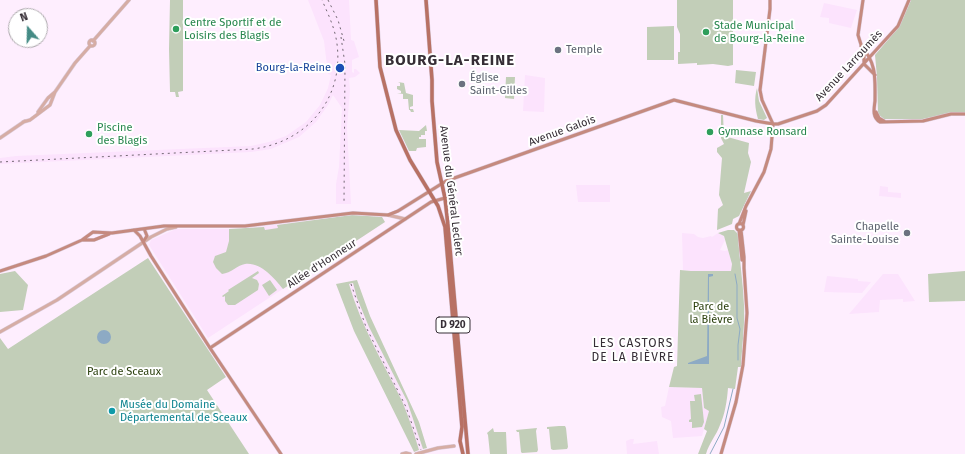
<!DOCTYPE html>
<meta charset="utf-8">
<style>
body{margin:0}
#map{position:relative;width:965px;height:454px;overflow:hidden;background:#feeefe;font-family:"Fira Sans",sans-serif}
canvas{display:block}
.north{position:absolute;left:8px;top:8px;width:40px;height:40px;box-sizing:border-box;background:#fff;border:1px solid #afabaf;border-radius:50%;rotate:340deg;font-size:11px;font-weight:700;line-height:16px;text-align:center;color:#362e36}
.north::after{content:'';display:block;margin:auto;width:14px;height:18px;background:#448b85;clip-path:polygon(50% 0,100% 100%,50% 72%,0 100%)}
</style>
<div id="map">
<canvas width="965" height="454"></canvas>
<div class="north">N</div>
</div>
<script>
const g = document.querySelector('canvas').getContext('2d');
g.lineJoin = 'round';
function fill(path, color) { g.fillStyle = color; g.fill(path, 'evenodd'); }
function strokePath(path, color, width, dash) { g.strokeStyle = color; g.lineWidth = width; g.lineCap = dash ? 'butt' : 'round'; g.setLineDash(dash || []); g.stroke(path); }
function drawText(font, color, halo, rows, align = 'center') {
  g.font = font + ' "Fira Sans",sans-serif'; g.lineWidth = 4; g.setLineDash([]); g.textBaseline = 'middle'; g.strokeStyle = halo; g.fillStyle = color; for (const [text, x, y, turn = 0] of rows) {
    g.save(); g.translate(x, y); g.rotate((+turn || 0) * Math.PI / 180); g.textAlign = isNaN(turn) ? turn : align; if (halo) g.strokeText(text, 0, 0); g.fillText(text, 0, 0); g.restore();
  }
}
const built = new Path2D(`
 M308 0H349L351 40 354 41 359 57 352 60V72L354 73V69H356L360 73 355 77 349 78 350 90 347 127 351 204H336V184L339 167 342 108 333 95 328 105 316 122 299 137 271 149 251 152 0 164V158L16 156 251 146 269 142 286 136 306 122 320 105 328 88 331 75 328 74 324 41Z
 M824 3 857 10 851 28 829 23V18L820 17Z
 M525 75 545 78 544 112 523 111Z
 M576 185H610V202H578Z
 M880 186 888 187V192L901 193V198L879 196Z
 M352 215 382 217 385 222 208 338 149 245 151 240 176 229H241Z
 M682 233 694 234 698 237 703 238 711 236 712 237 718 233 724 236 725 240 720 250 725 251 728 250 732 264 731 271H691L683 270Z
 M883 274H898L915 301 903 302V299L880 300 879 312 849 314Z
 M827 276 858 279V281L871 282 862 293 824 292Z
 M354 283 357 298 369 327 407 401 423 449 419 450 402 403 362 321 349 284Z
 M669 387 702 388 704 408 709 411 702 436 673 438 671 421 662 417 661 407 665 406Z
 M631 439H634L633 444 657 441 659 454H627L626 441Z`);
const green = new Path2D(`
 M170 0H183V91L178 92 179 97H176L175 92H170L169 49Z
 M677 0H733V65L728 66 713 64 697 65V63L678 64V52H680V34L677 27Z
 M911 0H965V112L952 113 923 119H884L878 114 877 77 875 55 899 27Z
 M674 26V60H647V27Z
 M736 70 756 72 754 86 735 83Z
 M506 77H515L514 99 505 98Z
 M398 82 404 83 406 93 413 95V106L410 107V109H413L414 112H411L410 110H409L408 99H403V94L397 93H401V91L397 89V86H400V83Z
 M757 88 759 101 767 118 764 120 758 119C755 108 754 99 757 88Z
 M721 115H723L724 136 749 143 748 153 751 162 744 193 751 191 739 216 733 219 732 224 717 230 718 209 723 205 719 195 722 158 717 152V148L724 144 721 138Z
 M426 125 427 131H425V135H421V137H419V139H426V147L417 148 416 151H409L399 130 419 131Z
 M352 215 382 217 385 222 283 289C274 278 261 262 245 264 238 265 231 273 222 274L216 268 213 262 215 256 226 252 229 241V229L264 227 265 230 278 228 277 225Z
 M728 230H734L738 234C739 257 743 281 744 305 745 325 742 346 741 367H738L735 389 728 388C727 401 725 414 720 425 716 436 709 443 706 454H698L707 431 704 429 709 411 704 408 702 388 669 387 674 367 677 366 680 270 691 271H731L732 264 724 236 718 233Z
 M148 258 226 377 207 390 249 454H0V338L8 349Z
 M15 271 28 285 23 310 0 312V274Z
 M258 271 259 273 252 278 257 280 259 284 258 290 235 305H228L225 301V296L223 297 222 296 229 291 228 290Z
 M965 271V301L929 302 928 274Z
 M270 280 277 290 269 296 262 285Z
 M357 280 370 316 419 422 427 448 423 449 407 401 369 327 357 298 353 283 349 284C361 326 383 362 402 401 409 417 414 434 419 450L414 452 354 331 336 284Z
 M701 394 704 422 702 427 692 428V422H689V420L691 419 690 401H695L694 395Z
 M559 426H565L566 428 568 447 567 449 553 450 551 449 549 429H547V427Z
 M493 428 494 432H506L507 454H490L488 435 487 433Z
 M537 428 536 431 538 450 537 452 522 453 521 452 519 432H517L516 430Z`);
const water = new Path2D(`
 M708 274H713V276L709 277V364H688V363L707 356Z
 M97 337a7 7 0 1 1 14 0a7 7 0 1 1-14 0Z`);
const stream = new Path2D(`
 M735 274 737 285V318L740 329 738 345V360
 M710 454 724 427 733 389`);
const tertiary = new Path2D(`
 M89 43a3 3 0 1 1 6 0a3 3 0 1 1-6 0Z
 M93 41 129 0
 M38 112 48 98 55 92
 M23 122 30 120 50 105 55 92 75 63 90 46
 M0 138 25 121
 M388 215 405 219
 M0 332 57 300 151 237 167 229 176 227
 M402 454 406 453 410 454
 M416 454 438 448 454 446`);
const secondary = new Path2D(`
 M863 0 858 35 864 54V64
 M861 46C877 63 875 79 875 101
 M864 64 875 75
 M875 101C874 109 872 117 880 122L923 121 951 114H965
 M876 112 879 118 884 121
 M736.5 227a3.5 3.5 0 1 1 7 0a3.5 3.5 0 1 1-7 0Z
 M739 224 746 206 764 172 771 149 773 124 762 100 760 90 770 9V0
 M743 225 746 211
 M134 230 140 236 151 256 210 348 281 454
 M739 230 742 260
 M82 240H94L109 234
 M143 242 147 236 145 231
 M0 271 46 256 82 240 93 232 112 233 164 226H245L353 213 388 215 398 211 446 181 674 100 756 121 773 124H778L817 111 826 105 898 26 909 0
 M210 348 431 202 445 198
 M721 454 736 402 743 365 747 313 744 268V257L741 230`);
const primary = new Path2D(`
 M376 0 380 67 396 130 410 160 438 206 445 227 462 427 460 441 463 454
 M426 0 432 80V101L437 162 445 198 448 226 468 454`);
const rail = new Path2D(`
 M328 0 338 20 344 41
 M341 37 345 64 344 203
 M0 162 253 149C307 142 344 99 337 44 335 28 328 14 322 0
 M351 284 366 327 406 407 421 450`);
const markers = [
 [176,29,4,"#2e9e5b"],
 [706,32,4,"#2e9e5b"],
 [558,50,4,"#6b7280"],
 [340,68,5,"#1a4fb4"],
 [462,84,4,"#6b7280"],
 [710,132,4,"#2e9e5b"],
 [89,134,4,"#2e9e5b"],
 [907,233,4,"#6b7280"],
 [112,411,4,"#0f9aa8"]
];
const shields = [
 [453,325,34]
];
const shieldNames = [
 ["D 920",453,325]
];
const leisureNames = [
 ["Centre Sportif et de",184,23],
 ["Loisirs des Blagis",184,36],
 ["Stade Municipal",714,26],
 ["de Bourg-la-Reine",714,39],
 ["Piscine",97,128],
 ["des Blagis",97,141],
 ["Gymnase Ronsard",718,132]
];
const worshipNames = [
 ["Temple",566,50],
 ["Église",470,78],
 ["Saint-Gilles",470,91],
 ["Chapelle",899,227,"right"],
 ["Sainte-Louise",899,240,"right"]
];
const streetNames = [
 ["Avenue Larroumès",849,66,-47],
 ["Avenue Galois",562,131,-20],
 ["Avenue du Général Leclerc",451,191,83],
 ["Allée d'Honneur",322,264,-33]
];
const transitNames = [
 ["Bourg-la-Reine",331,68]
];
const parkNames = [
 ["Parc de",711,307],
 ["la Bièvre",711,320],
 ["Parc de Sceaux",124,372]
];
const cultureNames = [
 ["Musée du Domaine",120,405],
 ["Départemental de Sceaux",120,418]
];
const neighbourhoodNames = [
 ["LES CASTORS",633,344],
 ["DE LA BIÈVRE",633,358]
];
const districtNames = [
 ["BOURG-LA-REINE",450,61]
];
fill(built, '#fce3fd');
fill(green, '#c2ceb8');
fill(water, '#8daac4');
strokePath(stream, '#8daac4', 1);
strokePath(tertiary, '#dacbda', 4);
strokePath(secondary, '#dacbda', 4);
strokePath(primary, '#dacbda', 4.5);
strokePath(tertiary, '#d6ada5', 3);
strokePath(secondary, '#c58a7f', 3);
strokePath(primary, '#b87164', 3.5);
strokePath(rail, '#726772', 1, [2, 4]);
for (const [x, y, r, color] of markers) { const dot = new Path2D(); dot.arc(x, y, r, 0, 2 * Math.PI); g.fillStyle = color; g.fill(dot); strokePath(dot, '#fff', 1.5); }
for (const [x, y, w] of shields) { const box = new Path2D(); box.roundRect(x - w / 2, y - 8, w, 16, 3); g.fillStyle = '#fff'; g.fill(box); strokePath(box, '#362e36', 1); }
drawText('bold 10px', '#362e36', null, shieldNames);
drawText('11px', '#27864d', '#fff', leisureNames, 'left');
drawText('11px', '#5b616d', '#fff', worshipNames, 'left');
drawText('11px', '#362e36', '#fff', streetNames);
drawText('11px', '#164399', '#fff', transitNames, 'right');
drawText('11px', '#2c410f', '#fff', parkNames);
drawText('11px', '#0d838f', '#fff', cultureNames, 'left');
g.letterSpacing = '1px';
drawText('12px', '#362e36', '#fff', neighbourhoodNames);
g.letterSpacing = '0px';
g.letterSpacing = '1px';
drawText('bold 15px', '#362e36', '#fff', districtNames);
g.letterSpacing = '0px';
</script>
